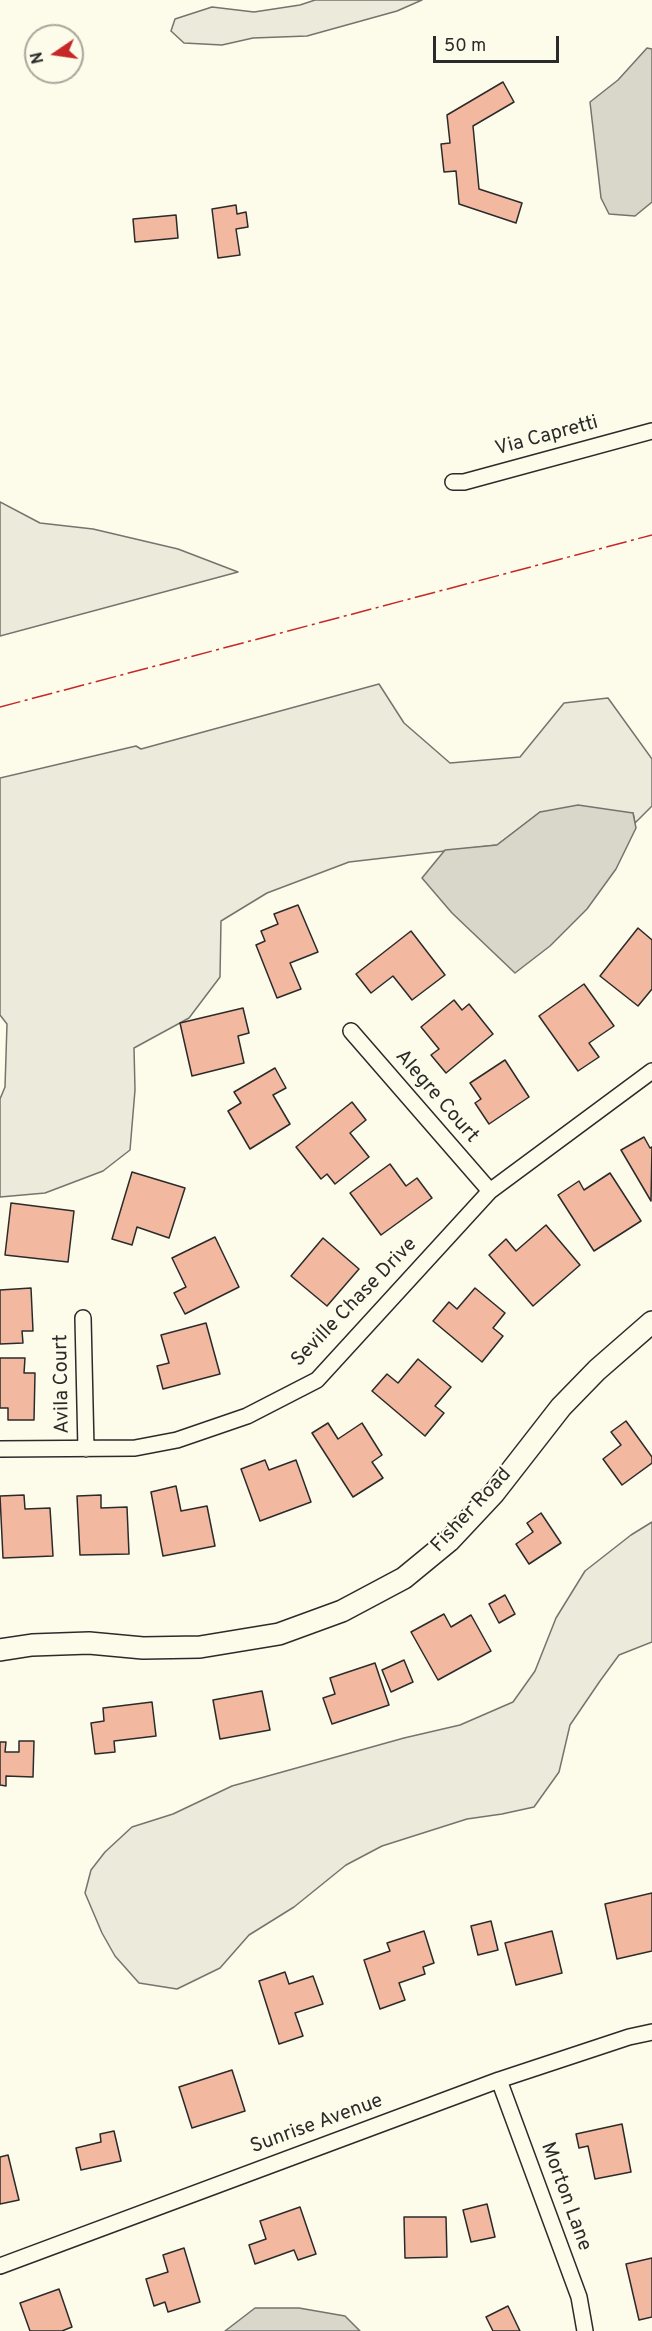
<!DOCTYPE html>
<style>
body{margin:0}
#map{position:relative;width:652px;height:2331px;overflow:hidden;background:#fdfbea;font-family:Overpass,sans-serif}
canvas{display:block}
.north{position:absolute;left:24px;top:24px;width:60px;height:60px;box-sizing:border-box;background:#fdfbea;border:2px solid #a9a89e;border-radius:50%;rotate:257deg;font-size:16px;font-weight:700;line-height:24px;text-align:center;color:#2b2b2b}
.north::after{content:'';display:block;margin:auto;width:21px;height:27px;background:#c62828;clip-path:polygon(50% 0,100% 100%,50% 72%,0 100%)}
.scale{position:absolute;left:433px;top:36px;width:126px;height:27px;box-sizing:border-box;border:3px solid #2b2b2b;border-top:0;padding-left:8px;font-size:18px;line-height:21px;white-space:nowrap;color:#2b2b2b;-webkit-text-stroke:4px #fdfbea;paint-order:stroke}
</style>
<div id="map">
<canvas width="652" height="2331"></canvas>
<div class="north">N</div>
<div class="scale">50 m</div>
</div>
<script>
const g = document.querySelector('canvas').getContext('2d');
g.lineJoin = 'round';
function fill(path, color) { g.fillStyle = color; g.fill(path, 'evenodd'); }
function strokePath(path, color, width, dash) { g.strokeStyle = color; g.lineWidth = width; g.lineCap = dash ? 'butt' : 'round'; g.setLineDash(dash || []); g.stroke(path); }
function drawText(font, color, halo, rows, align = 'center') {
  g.font = font + ' Overpass,sans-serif'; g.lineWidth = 4.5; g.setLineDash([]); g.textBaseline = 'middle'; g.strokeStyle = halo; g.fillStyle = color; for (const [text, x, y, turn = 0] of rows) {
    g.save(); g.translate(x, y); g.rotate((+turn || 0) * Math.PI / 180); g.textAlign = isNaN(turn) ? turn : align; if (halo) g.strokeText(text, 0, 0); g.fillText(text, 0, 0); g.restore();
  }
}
const green = new Path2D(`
 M315 0H422L397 11 307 36 253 38 222 45 184 43 171 31 175 19 212 7 254 12 300 5Z
 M0 502 40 523 93 529 178 549 238 572 0 636Z
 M379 684 404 723 450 763 520 757 564 703 608 698 652 759V806L635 823 633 813 540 812 497 845 349 862 267 893 221 921 220 977 189 1018 134 1048 135 1090 130 1150 103 1171 45 1193 0 1197V1099L5 1087 7 1024 0 1015V778L136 746 141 749Z
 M652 1522V1642L619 1655 600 1681 570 1725 559 1772 534 1807 502 1814 467 1819 382 1846 346 1865 294 1907 249 1935 220 1968 177 1989 139 1983 115 1956 102 1933 85 1893 91 1870 105 1852 132 1827 173 1814 232 1786 404 1738 460 1725 513 1702 535 1671 556 1618 585 1571 631 1535Z`);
const water = new Path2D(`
 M647 48 652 49V202L635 216 609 214 601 198 590 102 618 80Z
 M578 805 633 813 636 828 616 869 587 909 550 946 515 973 452 913 422 878 445 850 497 845 540 812Z
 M255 2308H299L345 2316 360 2331H225Z`);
const building = new Path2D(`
 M503 82 514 102 473 126 479 189 522 203 516 223 459 204 456 171 444 172 441 144 450 143 447 115Z
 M236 205 237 214 246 212 248 227 236 229 240 255 218 258 212 209Z
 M176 215 178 238 135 242 133 219Z
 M298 905 318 952 290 963 301 989 277 998 256 945 265 941 261 931 278 924 274 914Z
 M638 928 652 940V989L638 1006 600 976Z
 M411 931 445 975 412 1000 393 976 371 993 356 974Z
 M584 984 614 1026 589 1043 599 1057 578 1071 539 1016Z
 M454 1000 462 1010 469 1004 493 1034 446 1073 431 1055 439 1049 421 1027Z
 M243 1008 249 1033 238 1036 244 1063 192 1076 180 1023Z
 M505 1060 529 1097 489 1124 475 1103 481 1099 470 1083Z
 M275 1068 286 1088 273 1095 290 1124 250 1149 228 1111 241 1103 234 1092Z
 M352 1102 366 1120 350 1133 369 1157 335 1184 327 1174 321 1179 296 1147Z
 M644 1137 650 1148 652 1147 651 1201 621 1150Z
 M390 1164 406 1186 417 1178 432 1198 381 1235 350 1193Z
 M132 1172 185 1188 169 1238 137 1227 132 1245 112 1239Z
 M610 1173 641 1221 594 1251 558 1195 579 1181 584 1190Z
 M11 1203 74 1211 68 1262 5 1255Z
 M546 1225 580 1265 533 1306 489 1255 506 1239 516 1251Z
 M215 1237 239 1287 185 1314 174 1293 186 1287 172 1258Z
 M323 1238 359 1269 327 1306 291 1276Z
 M31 1288 33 1331H22L23 1343 0 1344V1290Z
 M475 1288 505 1313 493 1328 503 1336 482 1362 433 1321 449 1302 457 1309Z
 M206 1323 220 1374 163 1389 157 1366 169 1363 161 1335Z
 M0 1358H25L24 1373H35L34 1420H8V1408H0Z
 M418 1359 451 1387 435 1406 444 1413 425 1436 372 1391 387 1374 398 1383Z
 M626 1421 652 1457V1463L622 1485 603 1459 621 1445 611 1432Z
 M328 1423 338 1439 362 1423 382 1455 372 1462 383 1478 353 1497 312 1433Z
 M265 1460 269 1470 296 1460 311 1502 260 1521 241 1469Z
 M176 1486 181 1511 207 1506 215 1546 163 1556 151 1492Z
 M24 1495 25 1509 50 1508 53 1556 3 1558 0 1496Z
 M101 1495V1508L127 1507 129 1554 80 1555 77 1496Z
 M541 1513 561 1543 529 1564 516 1544 533 1532 527 1523Z
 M505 1595 515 1614 499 1623 489 1604Z
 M444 1614 451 1627 471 1615 491 1651 438 1680 411 1632Z
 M404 1660 413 1682 391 1692 382 1670Z
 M375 1663 389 1705 332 1724 323 1698 335 1694 330 1678Z
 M262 1691 270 1730 220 1739 213 1700Z
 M152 1702 156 1736 114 1741 115 1752 95 1754 91 1723 104 1721 103 1708Z
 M19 1741H34L33 1777 6 1776V1786L0 1785V1742H6L5 1752H19Z
 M652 1893V1951L617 1959 605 1904Z
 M491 1921 498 1950 478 1955 471 1926Z
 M424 1931 434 1963 423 1967 425 1974 399 1983 405 2000 380 2009 364 1960 390 1951 387 1943Z
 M552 1931 562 1973 516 1985 505 1943Z
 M285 1972 289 1984 313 1976 323 2004 295 2013 303 2036 279 2044 259 1981Z
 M232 2070 245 2111 192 2128 179 2087Z
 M622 2124 631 2172 595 2179 588 2146 579 2148 576 2134Z
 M114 2131 121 2161 81 2170 76 2148 101 2142 100 2134Z
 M8 2155 19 2200 0 2204V2157Z
 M487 2204 495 2237 471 2242 463 2210Z
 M300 2207 316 2254 298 2260 294 2250 255 2264 249 2245 266 2239 260 2221Z
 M404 2217H446L447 2257 405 2258Z
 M184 2248 200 2302 168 2312 165 2302 154 2306 146 2279 168 2272 163 2255Z
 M652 2258V2317L639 2320 626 2264Z
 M59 2289 72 2327 62 2331H30L20 2303Z
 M508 2306 520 2331H493L486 2317Z`);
const street = new Path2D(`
 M453 482H464L652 431
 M351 1031 490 1191
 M83 1318 86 1449
 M0 1449 135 1448 177 1440 247 1416 317 1380 490 1191 652 1071
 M499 2080 579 2297 585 2331
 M0 2266 499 2080 629 2037 652 2032`);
const secondary = new Path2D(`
 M0 1650 32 1645 89 1643 143 1648 200 1647 279 1634 342 1611 404 1578 449 1541 494 1493 561 1407 597 1370 652 1322`);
const power = new Path2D(`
 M0 707 652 535`);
const streetNames = [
 ["Via Capretti",547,437,-15],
 ["Alegre Court",436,1097,49],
 ["Seville Chase Drive",355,1303,-46],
 ["Avila Court",63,1384,-91],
 ["Fisher Road",472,1511,-47],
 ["Sunrise Avenue",317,2125,-20],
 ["Morton Lane",565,2197,70]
];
fill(green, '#ecebdb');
strokePath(green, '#74746e', 1.5);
fill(water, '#d8d7c9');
strokePath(water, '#74746e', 1.5);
fill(building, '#f2b8a0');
strokePath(building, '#2b2b2b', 1.5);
strokePath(street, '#2b2b2b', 18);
strokePath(secondary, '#2b2b2b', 24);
strokePath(street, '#fdfbea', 15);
strokePath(secondary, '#fdfbea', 21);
strokePath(power, '#c62828', 1.5, [21, 4.5, 3, 4.5]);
drawText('20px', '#2b2b2b', '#fdfbea', streetNames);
</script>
